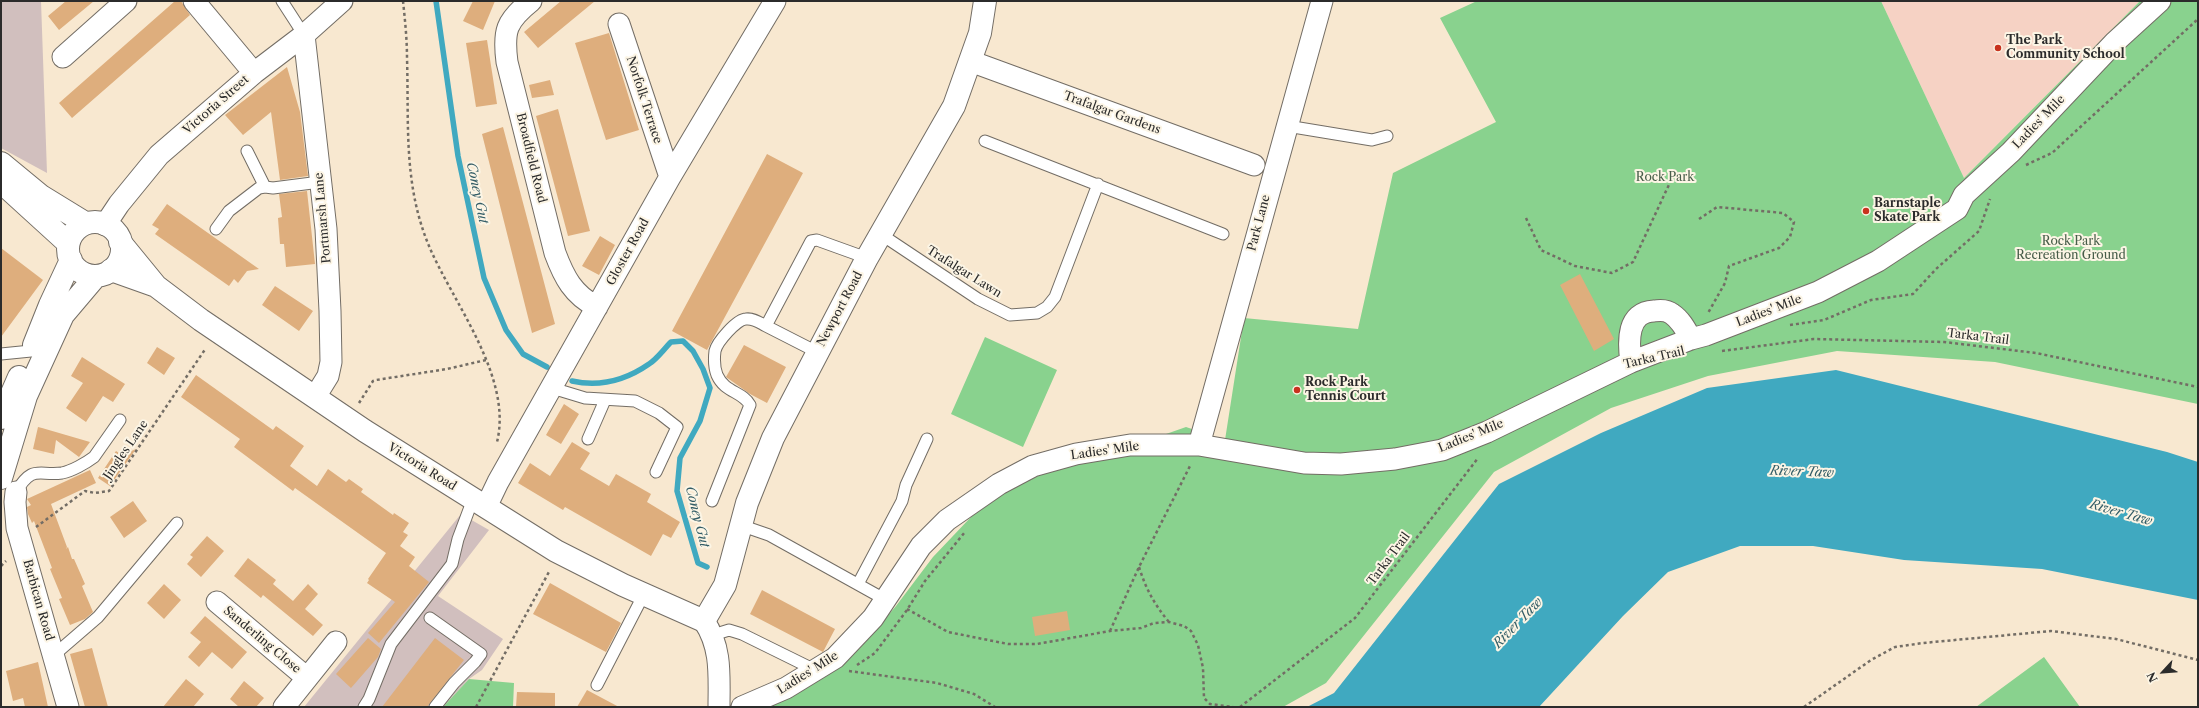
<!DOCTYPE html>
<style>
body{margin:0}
#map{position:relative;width:2199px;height:708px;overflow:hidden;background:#f8e8d0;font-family:"Libre Caslon Text",serif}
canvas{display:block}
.frame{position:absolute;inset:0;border:2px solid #2b2b2b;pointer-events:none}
.north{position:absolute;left:2143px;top:652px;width:40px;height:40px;-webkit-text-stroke:3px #fcf5e5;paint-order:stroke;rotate:244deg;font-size:11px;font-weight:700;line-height:16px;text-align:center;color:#2b2b2b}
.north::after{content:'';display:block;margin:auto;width:14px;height:18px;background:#2b2b2b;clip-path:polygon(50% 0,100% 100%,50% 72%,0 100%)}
</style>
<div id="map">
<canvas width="2199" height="708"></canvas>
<div class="frame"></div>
<div class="north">N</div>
</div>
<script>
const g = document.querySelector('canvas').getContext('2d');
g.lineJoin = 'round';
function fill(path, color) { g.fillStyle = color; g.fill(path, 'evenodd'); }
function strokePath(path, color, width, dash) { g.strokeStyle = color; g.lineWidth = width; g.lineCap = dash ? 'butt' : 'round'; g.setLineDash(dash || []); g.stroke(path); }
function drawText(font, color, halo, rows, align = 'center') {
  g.font = font + ' "Libre Caslon Text",serif'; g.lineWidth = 4; g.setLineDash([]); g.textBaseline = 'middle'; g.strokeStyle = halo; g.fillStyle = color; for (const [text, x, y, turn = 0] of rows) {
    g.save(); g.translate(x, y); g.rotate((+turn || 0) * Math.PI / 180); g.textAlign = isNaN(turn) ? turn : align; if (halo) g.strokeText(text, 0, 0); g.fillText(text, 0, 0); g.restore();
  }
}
const built = new Path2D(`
 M1881 1H2140L1964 178Z`);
const industrial = new Path2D(`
 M1 1H41L47 173 1 148Z
 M461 514 489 530 438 596 503 639 482 670 469 679 443 707H304Z`);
const green = new Path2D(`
 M1477 1H1881L1964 178 2140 1H2198V404L1995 362 1837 351 1708 376 1611 408 1494 472 1326 683 1283 707H770L859 649 896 606 933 557 990 497 1065 464 1129 447 1186 427 1225 440 1244 318 1358 329 1393 173 1496 122 1440 18Z
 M985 337 1057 370 1023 447 951 414Z
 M2044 657 2080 707H1976Z
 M469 679 514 683 513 707H443Z`);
const water = new Path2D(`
 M1836 370 2167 452 2198 462V600L2042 569 1904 560 1813 546H1740L1668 572 1623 616 1539 707H1307L1334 693 1499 484 1601 433 1707 388Z`);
const stream = new Path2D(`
 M436 1 458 156 484 278 506 330 523 354 547 367
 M572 381C599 387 626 380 649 364 657 359 664 349 671 342L683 341 693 351 703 369 710 388 700 421 680 458 677 491 698 563 707 567`);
const building = new Path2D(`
 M66 1H94L59 30 48 16Z
 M175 1H181L190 15 72 118 59 103Z
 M473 1H495L483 30 463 21Z
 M561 1H595L538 48 524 32Z
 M609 33 639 130 606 140 575 43Z
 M487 40 497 104 476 107 466 43Z
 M287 67 300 112 308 176 280 180 271 112 243 135 225 115Z
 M550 80 554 95 532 98 529 85Z
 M558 109 590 231 568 236 536 116Z
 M503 127 555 324 532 333 482 134Z
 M767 154 803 173 707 350 672 331Z
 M307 191 315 264 286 267 284 244H280L278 218 282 217 279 194Z
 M167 204 259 269 247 271 238 283 234 279 229 286 155 234 159 229 152 225Z
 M600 236 615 245 599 275 582 266Z
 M1 248 43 280 1 337Z
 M1580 274 1614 339 1594 351 1560 285Z
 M275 286 313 311 299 331 262 305Z
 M744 345 786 367 767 403 750 394 726 377Z
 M157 347 175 358 164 375 147 363Z
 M82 357 125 384 113 402 103 396 86 422 66 408 83 383 71 376Z
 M196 375 273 430 276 426 304 446 290 466 317 486 328 469 346 482 349 479 363 489 361 492 393 515 394 513 409 523 403 532 408 535 400 546 415 557 409 566 429 582 379 643 368 633 395 602 367 583 369 580 368 579 386 553 295 488 293 491 234 447 240 439 181 397Z
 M564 404 579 414 561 444 546 435Z
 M38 427 42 428 90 442 79 457 56 440 54 454 33 449Z
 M572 442 590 453 580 469 609 486 616 474 651 494 647 502 680 522 671 538 663 534 651 556 565 507 563 510 518 483 530 463 550 476Z
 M136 449 110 486 98 478 116 451 122 455Z
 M90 470 96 483 51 504 67 547 66 549 68 547 72 559H74L85 584 82 586 93 612 85 619 70 625 59 599 62 598 50 569 52 568 34 521 32 523 28 514 27 507 31 505 27 499Z
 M133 501 147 521 124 538 110 517Z
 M207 536 224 551 201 577 187 564 193 557 190 555Z
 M248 558 276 580 273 584 293 601 308 584 318 594 305 609 323 625 313 636 263 595 261 598 234 576Z
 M550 583 621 623 606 652 533 614Z
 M164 584 181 600 164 619 147 603Z
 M762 590 835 629 823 652 750 614Z
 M1067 611 1070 630 1035 636 1032 617Z
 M205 616 247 652 232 669 212 652 199 667 188 657 201 642 190 633Z
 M368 638 381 649 378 657 351 688 336 674Z
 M435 638 464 660 427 707H382Z
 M92 648 108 707H85L70 654Z
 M38 662 48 707H25L23 698 13 701 6 671Z
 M186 679 204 694 193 707H163Z
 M244 681 264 698 256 707H239L230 699Z
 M587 690 619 707H577Z
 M517 692 555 693V707H516Z`);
const path = new Path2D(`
 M403 1C405 20 407 39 407 58 409 123 403 184 429 246 453 303 513 377 497 442
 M2026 165 2052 153 2198 19
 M1526 218 1541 250 1575 266 1612 273 1633 262 1673 176
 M1699 219 1717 207 1783 213 1794 222 1790 237 1779 248 1729 266 1725 283 1708 313
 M1790 325 1824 320 1871 300 1913 294 1936 269 1979 231 1990 199
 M1722 351 1814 339 1944 342 2036 353 2198 387
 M359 403 373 381 376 380 447 369 486 360
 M36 527 85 491 95 493 109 491 206 348
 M1 566 6 561
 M1139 567C1146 589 1154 604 1169 622
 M907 609 948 632 1008 644H1037L1110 631 1141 628 1154 623 1169 622 1184 626 1191 631 1198 645 1203 668 1204 698 1210 704 1233 707
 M1110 631 1139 567 1191 464
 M857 665 875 653 907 610 925 581 965 532
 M849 671 937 683 974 694 995 707
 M476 707 550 570
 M1240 707 1355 618 1478 458
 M1804 707 1871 660 1895 647 1923 643 2051 631 2116 639 2198 660`);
const lane = new Path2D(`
 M282 1 304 35
 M1287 126 1372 140 1387 136
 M985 141 1223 234
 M247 151 265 187 273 188 320 182
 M216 229 229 211 259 188 265 187
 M882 235 978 299 1010 315 1037 313 1047 307 1055 297 1098 184
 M817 352 766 326 811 241 817 240 867 258
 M1 354 31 351
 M552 388 585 398 635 401 659 413 677 427 656 472
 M588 439 605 400
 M16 492C33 464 38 476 62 473 72 471 86 463 94 457L120 420
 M712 501 750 405C742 391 725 393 717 375 714 367 714 359 715 351 717 342 737 319 746 319 754 318 760 323 766 326
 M740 525 769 535 886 600
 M858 584 902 501 906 485 927 439
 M430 618 481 654 475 662 454 683 435 707
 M713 635 729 630 742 634 815 670
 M54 655 98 617 177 523
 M597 685 644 594
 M364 707 369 699 391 644 452 564 458 539 473 499`);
const street = new Path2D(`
 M194 1 254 73
 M531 1C506 21 503 31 507 62L555 253C564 277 573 295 597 307
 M619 24 670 177
 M304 35 326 229 330 311 331 362 328 376 315 397
 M63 57 126 1
 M970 61 1254 165
 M105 225 119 204 159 155 254 73 304 35 342 1
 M1631 362C1628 341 1627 312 1654 311 1660 310 1667 310 1672 314 1681 320 1686 330 1691 339
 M1199 445 1322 1
 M16 492 15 502 17 528 68 707
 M486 507 498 482 670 177 775 1
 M217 602 307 678
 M704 621C722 648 719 676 719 707
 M284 707 336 642
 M742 707 786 688 835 658 873 618 921 546 947 520 999 484 1033 466 1076 454 1130 445H1199L1304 463 1341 464 1395 459 1442 450 1487 432 1631 362 1691 339 1706 335 1818 292 1878 261 1957 209 1964 195 2011 152 2115 42 2160 1`);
const secondary = new Path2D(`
 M120 242 156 286 201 320 365 431 556 551 623 585 704 621 725 585 747 503 773 438 867 258 954 106 980 33 985 1
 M111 270 156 286`);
const primary = new Path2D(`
 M1 163 41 196 85 223
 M1 182 68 243
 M68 249a27 27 0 1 1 54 0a27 27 0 1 1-54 0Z
 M34 345 50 305 71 260
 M1 418 19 377
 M1 478 26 396 63 315 96 276`);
const markers = [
 [1998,48,4,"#c8321e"],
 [1866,211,4,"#c8321e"],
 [1297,390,4,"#c8321e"]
];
const poiNames = [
 ["The Park",2006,41],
 ["Community School",2006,55],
 ["Barnstaple",1874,204],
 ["Skate Park",1874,218],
 ["Rock Park",1305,383],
 ["Tennis Court",1305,397]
];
const streetNames = [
 ["Norfolk Terrace",644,100,72],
 ["Victoria Street",216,105,-41],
 ["Trafalgar Gardens",1112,113,20],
 ["Ladies' Mile",2039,122,-46],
 ["Broadfield Road",531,158,76],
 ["Portmarsh Lane",323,218,-95],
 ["Park Lane",1259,223,-75],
 ["Gloster Road",628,252,-61],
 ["Trafalgar Lawn",964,272,32],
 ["Newport Road",840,309,-62],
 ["Ladies' Mile",1769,311,-21],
 ["Tarka Trail",1978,337,7],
 ["Tarka Trail",1654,358,-13],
 ["Ladies' Mile",1471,436,-22],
 ["Jingles Lane",126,450,-56],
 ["Ladies' Mile",1105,451,-8],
 ["Victoria Road",422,467,32],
 ["Tarka Trail",1389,559,-53],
 ["Barbican Road",38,600,74],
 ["Sanderling Close",262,640,40],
 ["Ladies' Mile",808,673,-32]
];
const parkNames = [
 ["Rock Park",1665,178],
 ["Rock Park",2071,242],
 ["Recreation Ground",2071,256]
];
const waterNames = [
 ["Coney Gut",477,193,78],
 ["River Taw",1802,472,2],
 ["River Taw",2121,513,16],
 ["Coney Gut",697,517,76],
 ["River Taw",1518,623,-46]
];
fill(built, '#f6d2c4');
fill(industrial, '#d1bfbe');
fill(green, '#89d28e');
fill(water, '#40a9c0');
strokePath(stream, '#40a9c0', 5.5);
fill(building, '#deae7d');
strokePath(lane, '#736d65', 13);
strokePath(street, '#736d65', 23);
strokePath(secondary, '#736d65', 24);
strokePath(primary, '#736d65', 24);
strokePath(path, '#736d65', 2.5, [3, 3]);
strokePath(lane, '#fff', 11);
strokePath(street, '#fff', 21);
strokePath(secondary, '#fff', 22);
strokePath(primary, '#fff', 22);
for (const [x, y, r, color] of markers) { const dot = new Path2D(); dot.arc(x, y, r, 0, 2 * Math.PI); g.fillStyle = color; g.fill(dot); strokePath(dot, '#fcf5e5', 1.5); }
drawText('bold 12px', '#2b2b2b', '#fcf5e5', poiNames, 'left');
drawText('12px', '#2b2b2b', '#fcf5e5', streetNames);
drawText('12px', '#475d49', '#fcf5e5', parkNames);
drawText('italic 13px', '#335d67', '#fcf5e5', waterNames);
</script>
